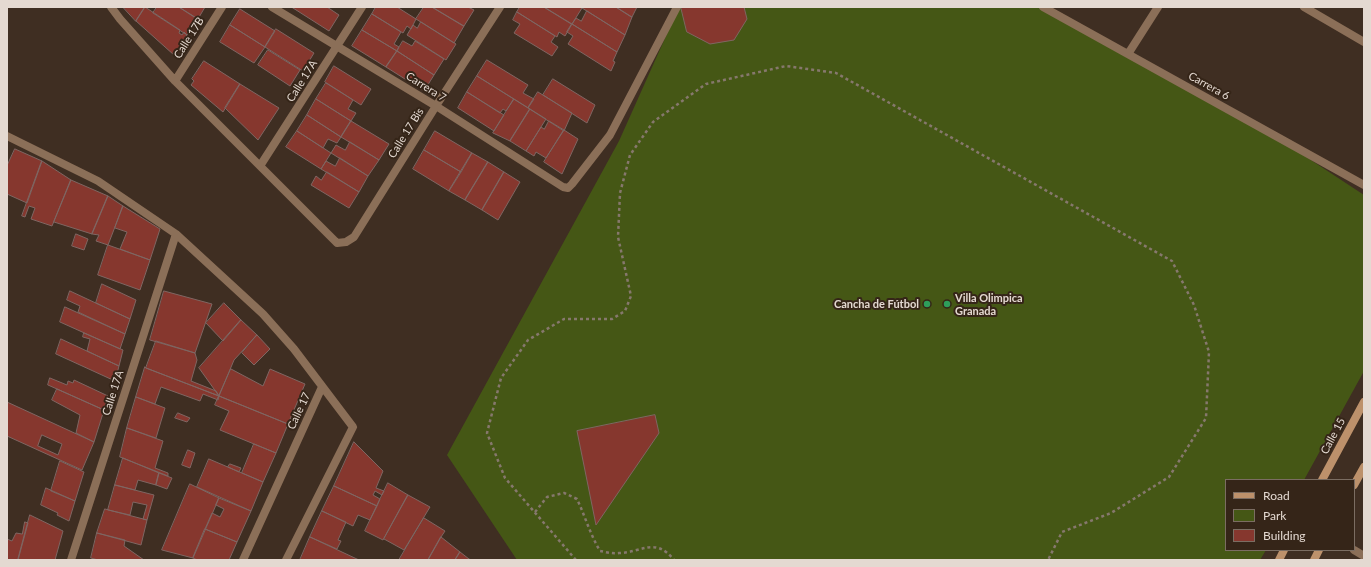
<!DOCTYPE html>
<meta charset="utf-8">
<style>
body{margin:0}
#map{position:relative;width:1371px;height:567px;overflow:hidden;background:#3f2e22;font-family:Lato,sans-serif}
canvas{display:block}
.frame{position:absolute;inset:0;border:8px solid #e4d9d1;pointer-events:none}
.legend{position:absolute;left:1225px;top:479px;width:130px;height:72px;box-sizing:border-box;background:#352518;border:1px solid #7b6d62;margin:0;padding:5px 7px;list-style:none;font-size:12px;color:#e4d9d1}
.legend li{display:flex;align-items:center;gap:8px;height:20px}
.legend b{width:20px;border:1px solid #7b6d62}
</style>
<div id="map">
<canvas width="1371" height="567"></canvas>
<div class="frame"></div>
<ul class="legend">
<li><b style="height:5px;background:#bd916b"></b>Road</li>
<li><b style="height:11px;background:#455715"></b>Park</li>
<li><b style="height:11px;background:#86372e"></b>Building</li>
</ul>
</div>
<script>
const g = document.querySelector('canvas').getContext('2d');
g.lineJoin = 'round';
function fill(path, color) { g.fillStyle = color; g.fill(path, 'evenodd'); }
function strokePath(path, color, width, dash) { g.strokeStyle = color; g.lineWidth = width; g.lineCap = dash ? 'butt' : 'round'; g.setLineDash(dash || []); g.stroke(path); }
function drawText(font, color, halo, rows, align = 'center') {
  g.font = font + ' Lato,sans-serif'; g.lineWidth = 4; g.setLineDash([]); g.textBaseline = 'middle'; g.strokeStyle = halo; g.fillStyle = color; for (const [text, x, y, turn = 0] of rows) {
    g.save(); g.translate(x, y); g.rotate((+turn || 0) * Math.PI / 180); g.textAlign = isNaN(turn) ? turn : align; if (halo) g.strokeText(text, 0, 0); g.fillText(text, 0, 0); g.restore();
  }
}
const green = new Path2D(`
 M679 7H1041L1285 143 1364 195V371L1304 480H1226V550H1266L1260 560H517L447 455 619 141Z`);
const building = new Path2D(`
 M123 7H145L136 21Z
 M145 7 180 30 179 33 182 35 184 32 187 35 174 55 136 21Z
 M157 7H179L198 19 187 35 153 13Z
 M179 7H205L198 19Z
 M294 7H327L339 15 329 31 293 8Z
 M376 7H397L416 19 411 29 407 26 403 33 372 14Z
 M424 7H432L464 26 454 43 416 19Z
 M432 7H468L474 10 464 26Z
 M520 7H544L572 24 565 36 559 32 557 37 517 12Z
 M544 7H580L582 8 572 24Z
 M583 7H616L632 17 625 35 582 8Z
 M616 7H637L632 17Z
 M681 7H744L747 19 734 40 710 44 687 32Z
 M240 9 275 31 265 47 230 25Z
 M587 11 625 35 617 52 572 24 576 18 581 21Z
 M517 12 555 36 551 42 558 47 552 56 514 33 520 24 513 20Z
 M372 14 401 32 394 44 399 47 397 51 362 30Z
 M421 22 456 44 446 60 407 35 413 25 417 28Z
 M572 24 617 52 613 61 615 62 611 71 568 44 573 36 567 32Z
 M230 25 265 47 254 63 220 42Z
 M276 29 314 53 303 71 265 47Z
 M362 30 397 51 386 67 352 46Z
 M403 41 412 46 415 41 444 59 434 75 397 51Z
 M268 50 300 70 290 86 258 65Z
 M397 51 434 75 424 91 386 67Z
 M487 60 528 85 523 93 534 99 528 108 477 76Z
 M204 61 240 84 223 112 191 85 194 81 192 79Z
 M334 66 371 89 361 105 325 82Z
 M477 76 514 99 506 111 503 109 500 113 467 92Z
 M553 79 595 105 587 123 543 95Z
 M326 83 353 100 348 109 356 113 351 121 316 99Z
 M240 84 279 108 258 140 225 108Z
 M467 92 504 115 494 131 458 108Z
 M538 92 572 113 564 131 528 108Z
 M316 99 351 121 341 137 307 115Z
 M514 99 530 109 510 141 493 133Z
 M530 109 546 119 526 151 510 141Z
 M307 115 341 137 337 143 328 139 323 148 297 131Z
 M351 121 389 144 379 160 341 137Z
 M549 121 564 130 546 158 536 152 534 156 526 151 541 127 544 129Z
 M564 130 578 139 562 174 544 162Z
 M297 131 331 153 321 169 286 147Z
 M435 131 472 153 461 172 424 150Z
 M350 142 379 160 368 176 331 153 336 145 345 150Z
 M15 149 42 161 27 203 7 194V166Z
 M424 150 461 172 449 191 413 169Z
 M472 153 488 162 465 200 449 191Z
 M340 158 368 176 359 192 321 169 326 161 335 166Z
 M42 161 71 180 52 226 31 219 35 208 29 206 25 217 22 216Z
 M488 162 504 172 482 210 465 200Z
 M327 172 359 192 349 208 311 185 316 176 321 180Z
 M504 172 520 182 498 220 482 210Z
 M71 180 108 196 92 234 54 222Z
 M108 196 123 206 108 245 96 241 99 235 92 234Z
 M123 206 160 229 150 260 120 249 127 232 115 228Z
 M76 234 88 239 84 250 72 246Z
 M108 245 150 260 140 290 98 275Z
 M102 284 136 300 130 319 96 303Z
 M70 291 130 319 125 334 78 312 80 306 67 300Z
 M164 291 212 304 195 353 150 340Z
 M224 303 241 320 223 341 206 323Z
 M65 307 125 334 120 349 60 322Z
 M241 320 257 335 234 360 219 396 199 368Z
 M84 333 123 350 119 366 87 351 90 339 83 337Z
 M257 335 270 349 254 365 242 353Z
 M61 339 119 366 115 381 56 354Z
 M156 341 195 353 197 360 191 381 216 391 219 396 146 368Z
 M145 367 146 368 219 396 218 400 203 394 200 401 161 387 155 404 136 397Z
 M231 369 263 386 270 369 305 384 288 424 219 396Z
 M50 378 67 385 68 381 73 383 74 380 108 396 104 410 48 385Z
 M57 389 104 410 94 442 76 433 80 415 52 400Z
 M219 396 288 424 276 453 220 430 229 411 215 405Z
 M136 397 165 408 156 438 127 428Z
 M7 402 94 442 82 470 7 436ZM42 435 62 444 58 455 38 446Z
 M178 413 190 418 187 422 175 418Z
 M655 415 659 433 596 525 577 431Z
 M127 428 163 441 155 468 168 473V476L120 457Z
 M354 442 383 471 376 488 384 491 382 495 375 491 373 495 380 499 377 506 334 486Z
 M254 444 276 453 263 482 242 473Z
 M188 450 195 453 190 468 182 465Z
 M123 458 159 473 156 485 138 480 135 490 115 485Z
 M209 459 263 482 251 511 197 487Z
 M60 461 84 472 75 501 51 491Z
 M230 464 241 468 239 472 228 467Z
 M159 473 172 478 167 489 156 485Z
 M388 483 408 495 383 540 365 531Z
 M190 484 219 498 193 558 162 550Z
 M115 485 154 495 147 520 143 519 147 505 133 502 130 515 108 510Z
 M334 486 377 506 370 520 358 515 353 526 322 511Z
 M46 488 75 501 69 521 57 515 58 513 41 505Z
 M408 495 430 507 404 550 384 539Z
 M219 498 251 511 237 542 205 529 212 513 220 517 224 509 216 505Z
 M105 509 147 520 141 545 97 533Z
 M322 511 346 522 338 540 341 541 337 549 310 537Z
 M30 515 63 531 55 560H18Z
 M424 518 445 531 441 537 428 560H399Z
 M25 522 28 523 18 560H7V539L12 541 16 533 22 534Z
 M205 529 237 542 229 560H197L193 558Z
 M97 533 125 540 124 546 144 560H98L91 558Z
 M310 537 359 560H300Z
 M441 537 460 552 455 560H428Z
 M460 552 469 559 471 560H455Z`);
const path = new Path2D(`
 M535 512 547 497 564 493 577 499C585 516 590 534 600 551 606 552 612 554 619 553 641 553 655 536 674 560
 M576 560 505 478 487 433 501 378 528 340 564 319H612L625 311 631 296 618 237 620 193 630 155 653 122 706 84 786 66 836 73 1172 261 1194 305 1209 352 1206 418 1169 477 1111 513 1062 532 1048 560`);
const street = new Path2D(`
 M111 7 120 19 175 81 337 243 346 242 354 237 436 106 500 7
 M272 7 436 106 563 187 568 188 572 184 610 135 677 7
 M1043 7 1364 185
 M1304 7 1364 42
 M1128 54 1158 7
 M175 81 222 7
 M7 136 98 181 176 234 263 314 294 349 353 427 286 560
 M260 166 362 7
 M1354 550 1364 556
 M71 560 176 234
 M243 560 322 387`);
const secondary = new Path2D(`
 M1322 480 1364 402
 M1354 485 1364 467
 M1279 560 1284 550
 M1314 560 1319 550`);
const markers = [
 [927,304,4,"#2e9e5b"],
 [947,304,4,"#2e9e5b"]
];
const streetNames = [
 ["Calle 17B",189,38,-58],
 ["Calle 17A",302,81,-58],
 ["Carrera 6",1209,86,29],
 ["Carrera 7",426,87,32],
 ["Calle 17 Bis",406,133,-58],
 ["Calle 17A",113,393,-72],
 ["Calle 17",299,411,-65],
 ["Calle 15",1333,436,-62]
];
const poiNames = [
 ["Villa Olimpica",955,298],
 ["Granada",955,311],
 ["Cancha de Fútbol",919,304,"right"]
];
fill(green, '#455715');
fill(building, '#86372e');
strokePath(building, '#7f6662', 1);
strokePath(path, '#86786d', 2.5, [3, 3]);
strokePath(street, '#8b6f58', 8);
strokePath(secondary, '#bd916b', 8);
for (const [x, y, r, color] of markers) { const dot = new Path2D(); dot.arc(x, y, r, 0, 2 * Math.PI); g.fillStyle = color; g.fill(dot); strokePath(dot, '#352518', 1.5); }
drawText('11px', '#e4d9d1', '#352518', streetNames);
drawText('bold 11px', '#e4d9d1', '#352518', poiNames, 'left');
</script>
